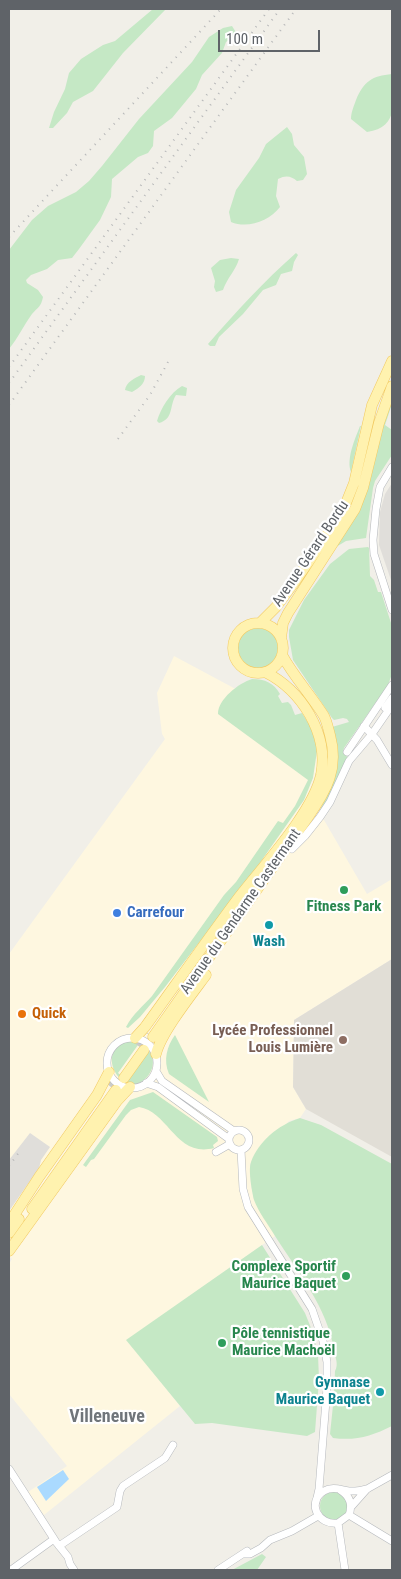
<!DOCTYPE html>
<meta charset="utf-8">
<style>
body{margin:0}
#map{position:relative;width:401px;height:1579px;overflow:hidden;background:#f1efe8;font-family:"Roboto Condensed",sans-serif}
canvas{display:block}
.frame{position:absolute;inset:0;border:10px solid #5f6368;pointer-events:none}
.scale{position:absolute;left:218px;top:30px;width:102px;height:22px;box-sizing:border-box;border:2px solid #5f6368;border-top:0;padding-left:6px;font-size:15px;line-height:18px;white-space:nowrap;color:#5f6368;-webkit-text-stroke:4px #fff;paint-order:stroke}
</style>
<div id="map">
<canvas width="401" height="1579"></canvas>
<div class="frame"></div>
<div class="scale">100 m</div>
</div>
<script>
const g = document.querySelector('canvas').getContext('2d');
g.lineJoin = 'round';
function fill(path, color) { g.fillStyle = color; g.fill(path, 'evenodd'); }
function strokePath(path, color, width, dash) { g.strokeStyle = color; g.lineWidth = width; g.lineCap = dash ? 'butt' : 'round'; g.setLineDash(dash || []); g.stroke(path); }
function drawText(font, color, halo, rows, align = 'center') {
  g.font = font + ' "Roboto Condensed",sans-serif'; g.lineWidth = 4.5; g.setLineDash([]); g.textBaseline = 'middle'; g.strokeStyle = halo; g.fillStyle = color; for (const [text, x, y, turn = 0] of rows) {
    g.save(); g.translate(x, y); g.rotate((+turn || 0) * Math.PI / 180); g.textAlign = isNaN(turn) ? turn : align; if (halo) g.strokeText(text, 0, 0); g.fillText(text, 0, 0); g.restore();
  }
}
const commercial = new Path2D(`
 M174 656 288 717 319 756 316 772 304 806 324 820 367 894 392 879V959L294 1020 293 1087 306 1109 300 1118 289 1121 250 1164 251 1186 254 1199 275 1236 127 1340 180 1406 44 1515 28 1492 67 1466 9 1394V1264L12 1259 9 1256V1211L39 1168 41 1160H9V954L165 739 162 734 157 693Z`);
const industrial = new Path2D(`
 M392 483V583L379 545 380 512 385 494Z
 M30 1133 50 1147 41 1160 39 1168 9 1211V1160Z`);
const education = new Path2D(`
 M392 959V1157L306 1109 293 1087 294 1020Z`);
const green = new Path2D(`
 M153 9H166L123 53 93 91 73 102 67 113 53 128H49L54 112 65 89 69 73 81 59 103 45 115 41Z
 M232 26 237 34 226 42 222 53 202 75 196 89 172 118 154 131 153 146 148 153 138 157 112 179 111 197 100 220 79 249 72 258 58 260 47 269 31 275 26 280 27 283 38 290 43 297C41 307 38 307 32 314 24 325 18 338 9 349V250L32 220 48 206 76 192 89 181 102 166 139 119 192 62 209 37 223 28Z
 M392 74C392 100 401 127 367 132L351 119C351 112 354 106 356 100 364 81 372 76 392 74Z
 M287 127 292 134 294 145 304 157 307 174 303 180 297 181C291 176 286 175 278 179L276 196 280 207C269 221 248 229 231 222L229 212 236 190 259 158 266 144Z
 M296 253 298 255 294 262 292 271 281 274 276 285 263 290 243 314 219 337 215 346H210L208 344C236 312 264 281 296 253Z
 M231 258 239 259C236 270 227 278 223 290L216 292 214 287 215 281 211 268 220 260Z
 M141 375 145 376C145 384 139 388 132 392L125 390C126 382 135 378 141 375Z
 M182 386 187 388 186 396 176 395C169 406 174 419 159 423L157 421C161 408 170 393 182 386Z
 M392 391V404L385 425 392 430V455L375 481 373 488 366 538 346 541 336 547 341 539Z
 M360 426H361L351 472C346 459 355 439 360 426Z
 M368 547 369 548 370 576 374 580 378 592H381L392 626V674L388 685 344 748 343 752 348 758 341 770 331 795 318 814 328 793 332 727 349 722 347 719 343 718 334 720 332 718 293 660 289 637V630L304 600 330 564 349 549Z
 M238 648a20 20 0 1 1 40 0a20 20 0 1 1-40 0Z
 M252 679C265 679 274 683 280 694L278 696 282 703 288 702 291 705 295 715 302 713 314 732 317 751 313 778 304 800 257 867 165 987 140 1017 128 1028 126 1027C133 1014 143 1006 152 996L224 895 236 882 278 821 283 823 295 806 308 780 218 714C218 699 239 683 252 679Z
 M175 1035 209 1102 169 1074C163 1060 167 1046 175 1035Z
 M133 1041C150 1045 160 1062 147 1077 122 1104 90 1045 133 1041ZM138 1045 146 1051 126 1079 118 1073Z
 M153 1092 217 1137 218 1141 213 1145 214 1148C176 1158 169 1112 139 1107L131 1110 126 1115 94 1159 91 1160 86 1167 83 1165 130 1100Z
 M300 1118 321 1125 392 1164V1426C372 1436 356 1441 333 1438L330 1434 334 1396 335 1371C339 1364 335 1357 334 1350 327 1307 298 1272 275 1236 268 1224 259 1213 254 1200 252 1191 248 1170 251 1162 259 1141 278 1125 300 1118Z
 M262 1245 305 1313 313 1333 318 1355 319 1379 315 1432 307 1436 212 1423 195 1424 126 1340Z
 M320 1506a14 14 0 1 1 28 0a14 14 0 1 1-28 0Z
 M262 1554 266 1557 257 1570H232Z`);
const water = new Path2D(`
 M63 1470 69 1479 46 1501 37 1487Z`);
const primaryTunnel = new Path2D(`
 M140 1047 149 1034
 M111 1087 120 1075`);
const minor = new Path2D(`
 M392 467 380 487 376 509 373 540 374 554 392 610
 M385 708 392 698
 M364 726 377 740 392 765
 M347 752 392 685
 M292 849 305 836 320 817 330 802 349 761 372 734 392 705
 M107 1063a25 25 0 1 1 50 0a25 25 0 1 1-50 0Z
 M156 1071 162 1081 234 1131
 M146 1083 158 1087 229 1139
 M229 1140a10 10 0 1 1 20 0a10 10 0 1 1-20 0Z
 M241 1150 243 1189 248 1207 312 1309 323 1341 327 1362V1388L319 1489 316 1502
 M216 1152 230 1144
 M9 1469 56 1542 68 1557 70 1564 74 1570
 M340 1490C350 1496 353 1504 349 1515L338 1523C318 1526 306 1502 324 1491 334 1485 345 1492 355 1491 359 1491 363 1490 367 1489
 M351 1507 367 1489 392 1475
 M349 1515 392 1541
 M338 1523 345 1570
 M59 1546 117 1507 120 1491 123 1486 165 1458 173 1445
 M244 1554H250L261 1548 270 1540 292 1531 318 1516
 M11 1570 54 1539
 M218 1570 247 1551`);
const primary = new Path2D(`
 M260 623 276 607 294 583 342 513 354 483 372 405 392 361
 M233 648a25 25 0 1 1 50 0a25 25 0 1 1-50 0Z
 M281 638 283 623 288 613 355 509 363 488 379 423 392 386
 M153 1037 308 817C327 790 339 768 330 735 328 728 327 722 324 716 311 695 294 677 282 655
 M135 1038 145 1027C176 984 207 940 239 897 263 866 313 812 321 775 329 733 301 690 265 672
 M156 1054C161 1033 192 994 206 975
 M124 1078 144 1050
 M32 1209 116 1090
 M9 1223 39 1177 97 1095 109 1072
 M9 1233 19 1219
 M9 1251 117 1101 130 1087`);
const rail = new Path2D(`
 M9 237 221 9
 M9 367 269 9
 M9 383 280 9
 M9 405 296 9
 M118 439 150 395 168 362
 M9 1166 20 1151`);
const markers = [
 [344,890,5,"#2e9e5b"],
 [117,913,5,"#3f7fe0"],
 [269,925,5,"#0f9aa8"],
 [22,1014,5,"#e8710a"],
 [343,1040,5,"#8d6e63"],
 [346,1276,5,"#2e9e5b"],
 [222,1343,5,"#2e9e5b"],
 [380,1392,5,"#0f9aa8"]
];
const streetNames = [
 ["Avenue Gérard Bordu",311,554,-56],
 ["Avenue du Gendarme Castermant",241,912,-55]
];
const leisureNames = [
 ["Fitness Park",344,907],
 ["Complexe Sportif",336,1267,"right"],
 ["Maurice Baquet",336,1284,"right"],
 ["Pôle tennistique",232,1334,"left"],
 ["Maurice Machoël",232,1351,"left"]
];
const shopNames = [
 ["Carrefour",127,913]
];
const cultureNames = [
 ["Wash",269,942],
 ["Gymnase",370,1383,"right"],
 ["Maurice Baquet",370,1400,"right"]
];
const foodNames = [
 ["Quick",32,1014]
];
const educationNames = [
 ["Lycée Professionnel",333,1031],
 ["Louis Lumière",333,1048]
];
const quarterNames = [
 ["Villeneuve",107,1417]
];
fill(commercial, '#fef7e0');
fill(industrial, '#e0deda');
fill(education, '#e1ded6');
fill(green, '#c5e8c5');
fill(water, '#aadaff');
strokePath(primaryTunnel, '#ccccc8', 10, [10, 5]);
strokePath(minor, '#b5b8bc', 8);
strokePath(primary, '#f2c960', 11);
strokePath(minor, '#fff', 7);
strokePath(primary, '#fff2af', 10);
strokePath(rail, '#b6b7b8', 2, [1, 6]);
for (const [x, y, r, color] of markers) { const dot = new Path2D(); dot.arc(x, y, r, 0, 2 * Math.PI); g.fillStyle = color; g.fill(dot); strokePath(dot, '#fff', 2); }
drawText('15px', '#5f6368', '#fff', streetNames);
drawText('bold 15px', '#27864d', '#fff', leisureNames);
drawText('bold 15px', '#366cbe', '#fff', shopNames, 'left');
drawText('bold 15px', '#0d838f', '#fff', cultureNames);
drawText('bold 15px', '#c56008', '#fff', foodNames, 'left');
drawText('bold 15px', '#785e54', '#fff', educationNames, 'right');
drawText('bold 18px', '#70757a', '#fff', quarterNames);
</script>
